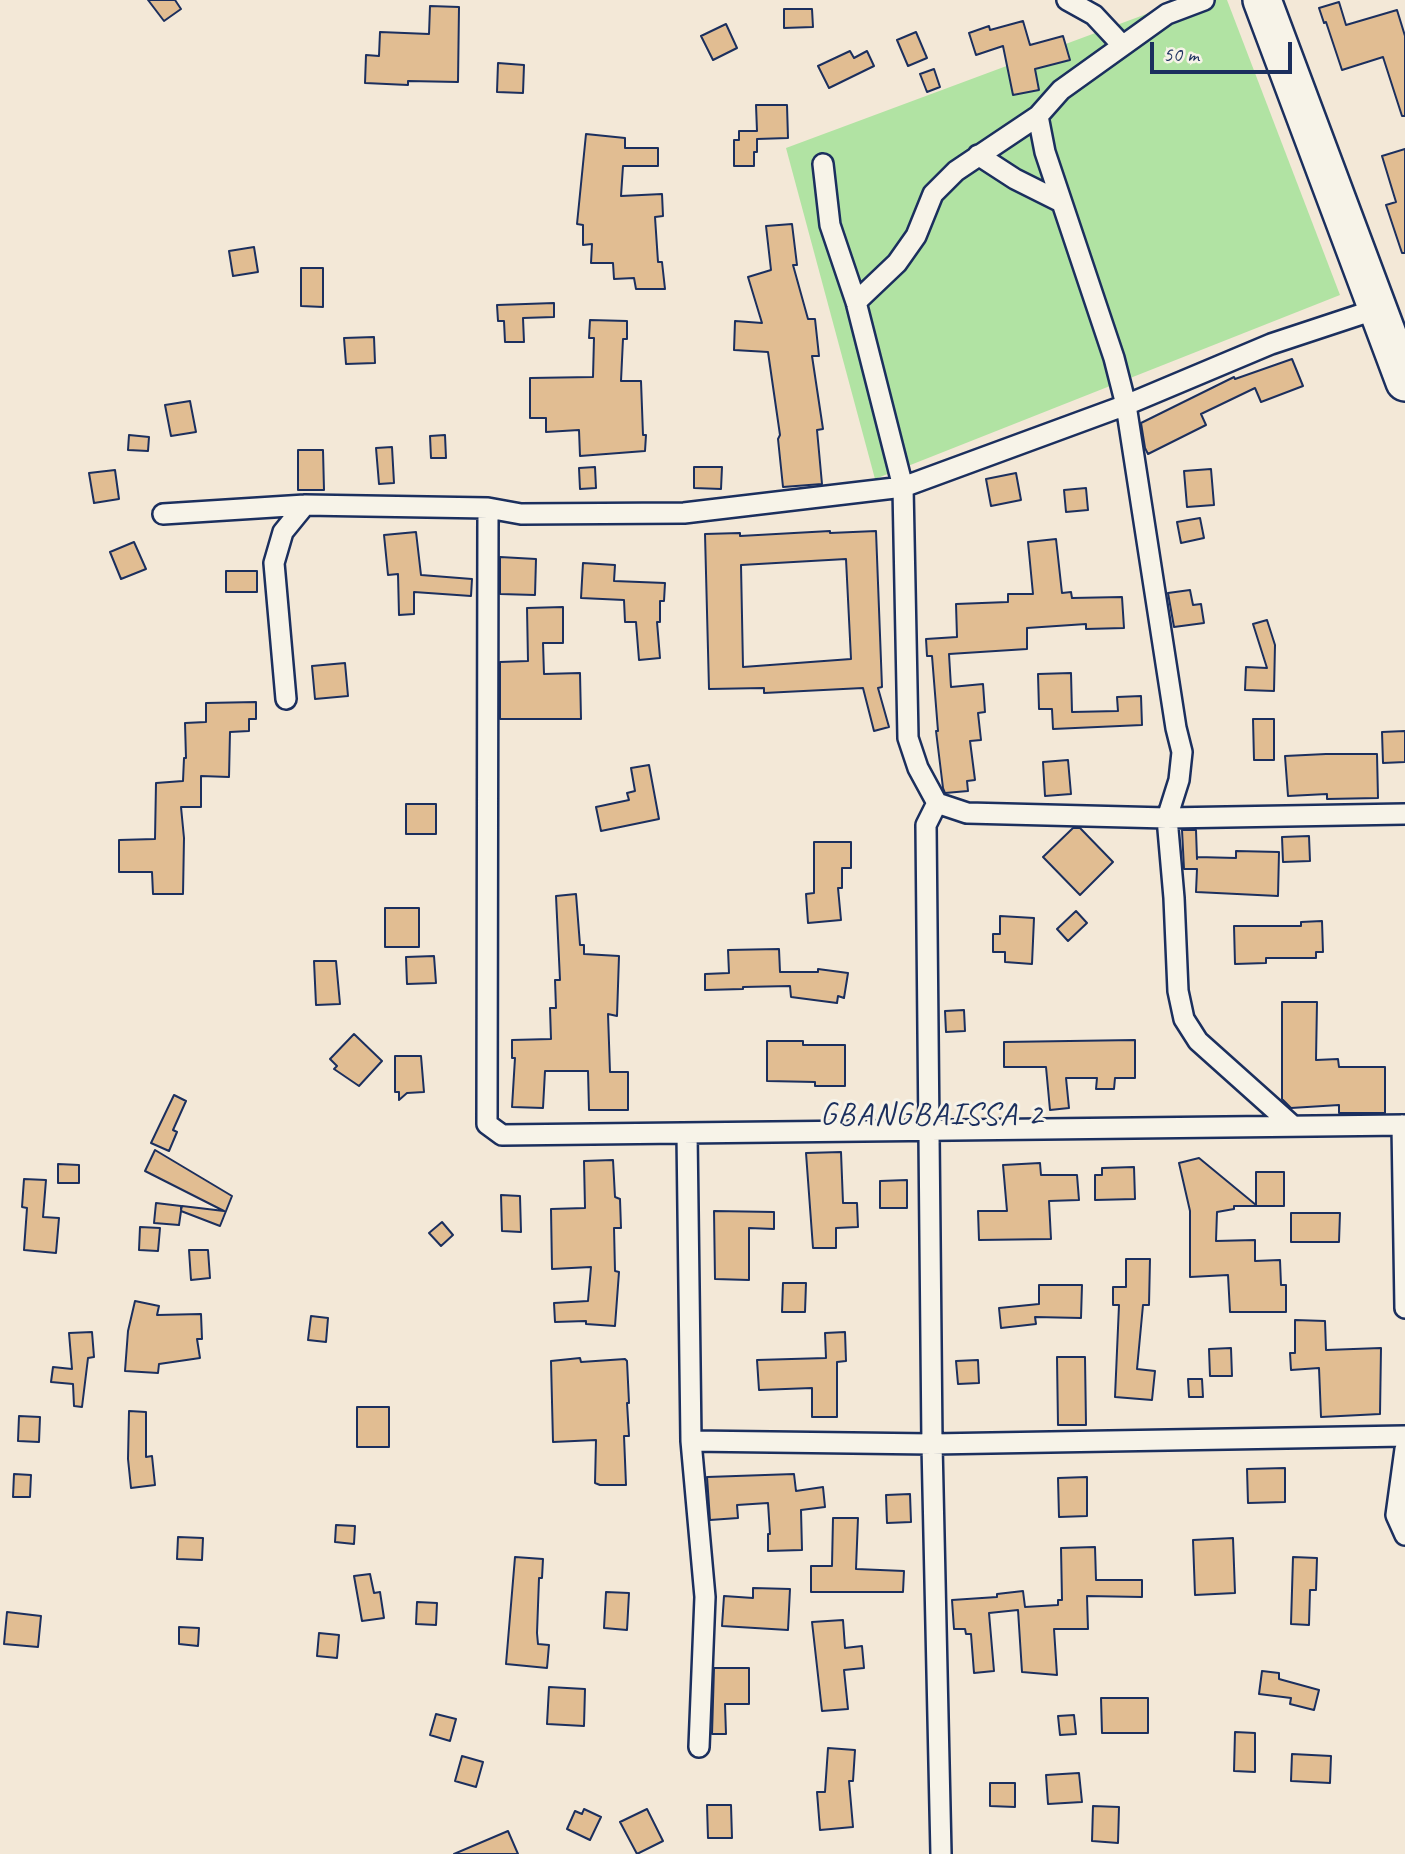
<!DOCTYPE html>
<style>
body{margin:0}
#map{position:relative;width:1405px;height:1854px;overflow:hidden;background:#f3e8d7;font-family:Caveat,sans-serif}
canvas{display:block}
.scale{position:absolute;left:1150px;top:42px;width:142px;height:32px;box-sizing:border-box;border:4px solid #1b2f5e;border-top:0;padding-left:9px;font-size:21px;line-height:24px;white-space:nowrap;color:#1b2f5e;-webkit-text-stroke:5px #f7f3e8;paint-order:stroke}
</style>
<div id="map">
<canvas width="1405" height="1854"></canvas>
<div class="scale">50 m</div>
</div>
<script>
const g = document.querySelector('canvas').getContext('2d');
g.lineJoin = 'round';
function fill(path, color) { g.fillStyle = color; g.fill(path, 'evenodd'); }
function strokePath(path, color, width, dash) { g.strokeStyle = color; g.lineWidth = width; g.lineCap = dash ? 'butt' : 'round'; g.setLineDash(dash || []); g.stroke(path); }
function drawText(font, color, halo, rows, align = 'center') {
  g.font = font + ' Caveat,sans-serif'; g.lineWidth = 6; g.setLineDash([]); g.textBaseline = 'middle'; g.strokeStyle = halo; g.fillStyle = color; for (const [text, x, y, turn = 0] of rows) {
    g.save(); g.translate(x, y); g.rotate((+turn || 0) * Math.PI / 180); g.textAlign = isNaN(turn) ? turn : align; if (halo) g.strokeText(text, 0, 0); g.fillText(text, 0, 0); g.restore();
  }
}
const green = new Path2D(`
 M1184 0H1227L1340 295 875 479 786 148Z`);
const building = new Path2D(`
 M148 0H175L181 9 164 21Z
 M1339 2 1346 25 1397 10 1405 36V116H1402L1383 57 1342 70 1326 22 1324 23 1319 8Z
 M430 6 459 7 458 82 408 81V85L365 83 366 55 379 56 380 32 429 34Z
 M784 9H812L813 27 784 28Z
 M1023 21 1030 45 1063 36 1070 60 1035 69 1039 90 1013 95 1003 46 976 55 969 33 989 26 990 30Z
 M726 24 737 48 713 60 701 36Z
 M916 32 927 58 908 66 897 40Z
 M850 51 854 58 867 51 874 66 829 88 818 66Z
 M498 63 524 65 523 93 497 92Z
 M934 69 940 87 927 92 920 74Z
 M756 105H787L788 138 757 139V152H754V166H734V140H739V131H757Z
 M586 134 625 138V148H658V166H623L621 196 662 194 663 216 655 217 658 262H662L665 289H636L634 278 614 279 613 263H591L592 244 583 245V225L577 224Z
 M1405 149V253H1402L1386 205 1396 202 1382 156Z
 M792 224 797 265H793L808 319H815L819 356H812L823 429 817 430 822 484 783 487 778 439 780 435 768 352 734 350 735 321 762 323 748 277 771 270 766 226Z
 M254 247 258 272 233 276 229 251Z
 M301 268H323V307L301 306Z
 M554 303V317L523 318 524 342H505L504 321H498L497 305Z
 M590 320 627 321V339H623L621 381H641L643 435H646L645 451 580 456 579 430 546 432V418H530V378L593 377 594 338H589Z
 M374 337 375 363 346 364 344 338Z
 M1292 359 1303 386 1261 402 1255 388 1201 414 1206 425 1148 454 1145 448 1141 423 1234 377 1235 379Z
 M190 401 196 432 171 436 165 405Z
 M129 435 149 437 148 451 128 450Z
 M445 435 446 458H431L430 436Z
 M392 447 394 483 379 484 376 448Z
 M298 450H323L324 490H298Z
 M595 467 596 488 580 489 579 468Z
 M694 467H722L721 489 694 488Z
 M1211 469 1214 505 1187 507 1184 471Z
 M115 470 119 499 94 503 89 473Z
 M1016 473 1021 500 991 506 986 479Z
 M1086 488 1088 510 1066 512 1064 490Z
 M1200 518 1204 538 1181 543 1177 522Z
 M830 531V533L876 531 882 687 878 688 889 727 874 731 863 688 764 693V688L709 689 705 534 740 533V536ZM846 559 851 659 743 667 741 565Z
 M416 532 421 575 472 579 471 596 414 592V614L399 615 398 574 388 575 384 535Z
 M1056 539 1062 593 1071 592 1072 598 1122 597 1124 628 1086 629V624L1027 628V649L949 654 951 687 983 684 985 712 978 713 981 740 970 741 975 780 967 781 968 791 945 793 943 788 936 731H938L932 656H927L926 639 957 637 956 604 1008 602V594H1033L1028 542Z
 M134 542 146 569 121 579 110 552Z
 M500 557 536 559 535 595 500 594Z
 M583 563 615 565 614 581 665 583 664 601H660V622H657L660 658 639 660 636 622H625L624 600 581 598Z
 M226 571H257V592H226Z
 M1190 590 1193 605 1201 604 1204 623 1174 627 1168 593Z
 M563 607V643H543L544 674 580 673 581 719H500V662L528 661 527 608Z
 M1267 620 1275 645 1274 691 1245 690 1246 667 1267 668 1253 624Z
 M345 663 348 696 315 699 312 666Z
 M1071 673 1072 712 1118 711 1117 697 1141 696 1142 725 1053 729 1052 709H1039L1038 674Z
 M256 702V719H249V731L230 732 229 777 201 776V807H181L184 838 183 894H153L152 872H119V840L155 839 156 783 183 781 184 758H186L185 723 206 722V703Z
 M1253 719H1274V760H1254Z
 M1405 731V762L1383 763 1382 732Z
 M1326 754H1377L1378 798 1327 799V794L1288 796 1285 756Z
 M1068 760 1071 794 1045 796 1043 762Z
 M649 765 659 819 601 831 596 807 629 800 627 793 635 791 631 768Z
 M406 804H436V834H406Z
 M1073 828H1080L1113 862 1080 895 1043 857Z
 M1182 830H1196L1197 859V857L1236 858V851L1279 852 1278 896 1196 892 1197 869H1184Z
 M1309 836 1310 861 1283 862 1282 837Z
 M814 842H851V868H842V888H838L841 920 808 923 806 894 814 893Z
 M576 894 580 945H584V954L619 956 617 1016 608 1014 610 1072H628V1110H589L588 1071H545L543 1108 512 1107 515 1058H512V1040L551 1039 550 1008H556L555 980H560L556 896Z
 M385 908H419V947H385Z
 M1076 911 1087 923 1068 941 1057 929Z
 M1000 916 1034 918 1032 964 1005 962V952H993V934H1000Z
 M1322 921 1323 952H1316V958H1266V963L1235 964 1234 926H1301V922Z
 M779 949 780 972H818V969L848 973 844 998 838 996 837 1003 791 997 790 986 743 987V989L705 990V974L729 973 728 950Z
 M434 956 436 983 407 984 406 957Z
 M314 961H336L340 1004 316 1005Z
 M1282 1002H1317L1316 1060 1338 1059 1339 1067H1385V1113H1339V1105L1291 1108 1282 1099Z
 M964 1010 965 1031 946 1032 945 1011Z
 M354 1034 382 1061 359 1086 334 1069 337 1066 330 1059Z
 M1135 1040V1078H1115L1114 1089H1096L1097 1078H1066L1069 1108 1050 1110 1046 1067H1004V1042Z
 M767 1041H803V1045H845V1086H815V1082L767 1081Z
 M395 1056H421L424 1092 407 1093 399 1100V1092H395Z
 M174 1095 186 1101 173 1130 177 1132 169 1151 151 1143Z
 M155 1150 232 1196 220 1226 181 1211 179 1225 154 1223 156 1203 181 1206V1210L182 1206 224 1211 145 1171Z
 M841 1152 843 1203H857L858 1227 836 1228V1248H813L806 1153Z
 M1199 1158 1256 1205V1172H1284V1206H1234V1209L1217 1212 1216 1241 1255 1240V1261L1280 1260 1281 1285H1286V1312H1230L1228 1275 1190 1277V1211L1179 1163Z
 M613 1160 615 1197 620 1199 621 1228H614L615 1271 619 1272 615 1326 586 1324V1321L555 1322 554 1303 588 1301 591 1267 552 1269 551 1209 585 1208 584 1161Z
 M1040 1163 1041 1175H1077L1079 1200 1049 1201 1051 1239 979 1240 978 1211H1007L1003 1165Z
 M58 1164 79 1165V1183H58Z
 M1134 1167 1135 1199 1095 1200V1175H1102V1168Z
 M24 1179 46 1180 43 1217 59 1218 56 1253 24 1250 27 1208 22 1207Z
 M907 1180V1208H880V1181Z
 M501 1195 520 1196 521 1232 502 1231Z
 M714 1211 774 1212V1229L749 1228V1280L715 1279Z
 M1291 1213H1340L1339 1242H1291Z
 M442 1222 453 1235 441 1246 429 1233Z
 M140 1227 160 1228 158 1251 139 1250Z
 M189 1250H208L210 1278 191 1280Z
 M1126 1259H1150L1149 1305H1143L1137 1369 1155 1371 1152 1400 1115 1397 1119 1305H1113V1287H1126Z
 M783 1283H806L805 1312H782Z
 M1039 1285H1082L1081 1318 1035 1317 1036 1324 1001 1328 999 1308 1039 1304Z
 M135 1301 159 1306 157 1315 201 1314 202 1339H197L200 1358 159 1364 158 1373 125 1371 128 1331Z
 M311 1316 328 1318 326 1342 308 1340Z
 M1295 1320 1325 1321 1326 1350 1381 1348 1380 1414 1321 1417 1319 1368 1291 1370 1290 1353H1295Z
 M92 1332 94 1357 88 1358 82 1407 74 1406 73 1384 51 1382 53 1367 72 1369 69 1333Z
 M845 1332 846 1361 837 1362V1417H812V1388L759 1390 757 1360 826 1358 825 1333Z
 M1231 1348 1232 1376H1210L1209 1349Z
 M1057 1357H1085L1086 1425H1058Z
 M580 1358 581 1362 625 1359 627 1361 629 1403H627L629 1436H624L626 1485H600L595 1483 596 1440 553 1442 551 1361Z
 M978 1360 979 1383 958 1384 956 1361Z
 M1188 1379H1202L1203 1397H1189Z
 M357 1407H389V1447H357Z
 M129 1411 146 1412V1457L152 1456 155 1485 131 1488 128 1459Z
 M19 1416 40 1417 39 1442 18 1441Z
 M1285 1468V1502L1248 1503 1247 1469Z
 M14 1474 31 1475 30 1497H13Z
 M794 1474 796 1491 823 1487 825 1507 801 1510 802 1550 768 1551V1534H770L768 1503 737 1505 738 1518 710 1520 707 1477Z
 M1087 1477V1516L1059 1517 1058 1478Z
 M910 1494 911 1522 887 1523 886 1495Z
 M833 1518H858L856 1569 904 1571 903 1592H811V1566H832Z
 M336 1525 355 1526 354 1544 335 1542Z
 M178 1537 203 1538 202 1560 177 1559Z
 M1233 1538 1235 1593 1195 1595 1193 1540Z
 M1095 1547 1096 1580H1142V1597L1087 1596 1088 1629H1054L1057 1675 1022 1672 1018 1610 989 1613 994 1671 974 1673 971 1634H966L965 1629H954L952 1600 997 1597V1594L1023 1591 1025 1607 1058 1605V1600H1062L1061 1548Z
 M515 1557 543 1559 542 1578H539L537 1633 538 1644 549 1645 547 1668 506 1664Z
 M1293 1557 1317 1558 1316 1590H1310L1309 1625 1291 1624Z
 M370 1574 374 1593 380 1592 384 1618 362 1621 354 1576Z
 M753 1588 790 1589 788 1630 722 1626 724 1596 753 1598Z
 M606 1592 629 1593 627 1630 604 1628Z
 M417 1602 437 1603 436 1625 416 1624Z
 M7 1612 41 1616 38 1647 4 1644Z
 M843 1620 845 1648 862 1646 864 1668 844 1670 848 1709 822 1711 812 1622Z
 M179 1627 199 1628 198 1646 179 1644Z
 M319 1633 339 1635 337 1658 317 1656Z
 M714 1668H749V1704H725L726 1734H712Z
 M1262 1671 1279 1673V1679L1319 1690 1314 1710 1290 1704 1291 1698 1259 1694Z
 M549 1687 585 1689 584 1726 547 1724Z
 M1101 1698H1148V1733H1102Z
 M436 1714 456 1719 450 1741 430 1735Z
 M1074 1715 1076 1734 1060 1735 1058 1716Z
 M1235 1732 1255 1733V1772L1234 1771Z
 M828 1748 855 1750 853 1781H849L853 1827 820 1830 817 1792H825Z
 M1292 1754 1331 1756 1330 1783 1291 1781Z
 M462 1756 483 1762 476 1787 455 1781Z
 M1079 1773 1082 1802 1048 1804 1046 1775Z
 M990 1783H1015V1807L990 1806Z
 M707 1805H731L732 1838H708Z
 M1093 1806 1119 1807 1118 1843 1092 1841Z
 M584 1809 601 1817 590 1840 567 1829 575 1811 582 1814Z
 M647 1809 663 1841 637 1854 620 1822Z
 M508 1831 518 1854H454Z`);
const street = new Path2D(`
 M1067 0 1094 15 1122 45
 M1038 116 1045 152 1114 358 1126 405 1176 728 1182 752 1179 780 1167 818 1174 898 1178 991 1184 1019 1198 1041 1293 1126
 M978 155 1015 179 1061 202
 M823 164 830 225 856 302 903 487 908 738 918 768 937 803 967 813 1167 818 1405 814
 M856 302 897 263 916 236 933 194 956 171 1038 116 1061 90 1167 14 1204 0
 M488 508 487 1124 502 1135 1405 1125
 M163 514 305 505 488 508 521 514 684 513 903 487 1126 405 1271 344 1377 309
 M286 699 274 563 283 532 305 505
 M937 803 926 825 932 1444 941 1854
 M1402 1125 1405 1308
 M687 1133 691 1441 705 1597 699 1747
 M691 1441 932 1444 1405 1436
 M1405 1449 1396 1515 1405 1535`);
const highway = new Path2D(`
 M1262 0 1405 382`);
const neighbourhoodNames = [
 ["GBANGBAISSA 2",932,1116]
];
fill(green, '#b1e3a3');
fill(building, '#e1bd92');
strokePath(building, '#1b2f5e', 2);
strokePath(street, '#1b2f5e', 24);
strokePath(highway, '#1b2f5e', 42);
strokePath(street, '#f7f3e8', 19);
strokePath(highway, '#f7f3e8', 37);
g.letterSpacing = '2px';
drawText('32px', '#1b2f5e', '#f7f3e8', neighbourhoodNames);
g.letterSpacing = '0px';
</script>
